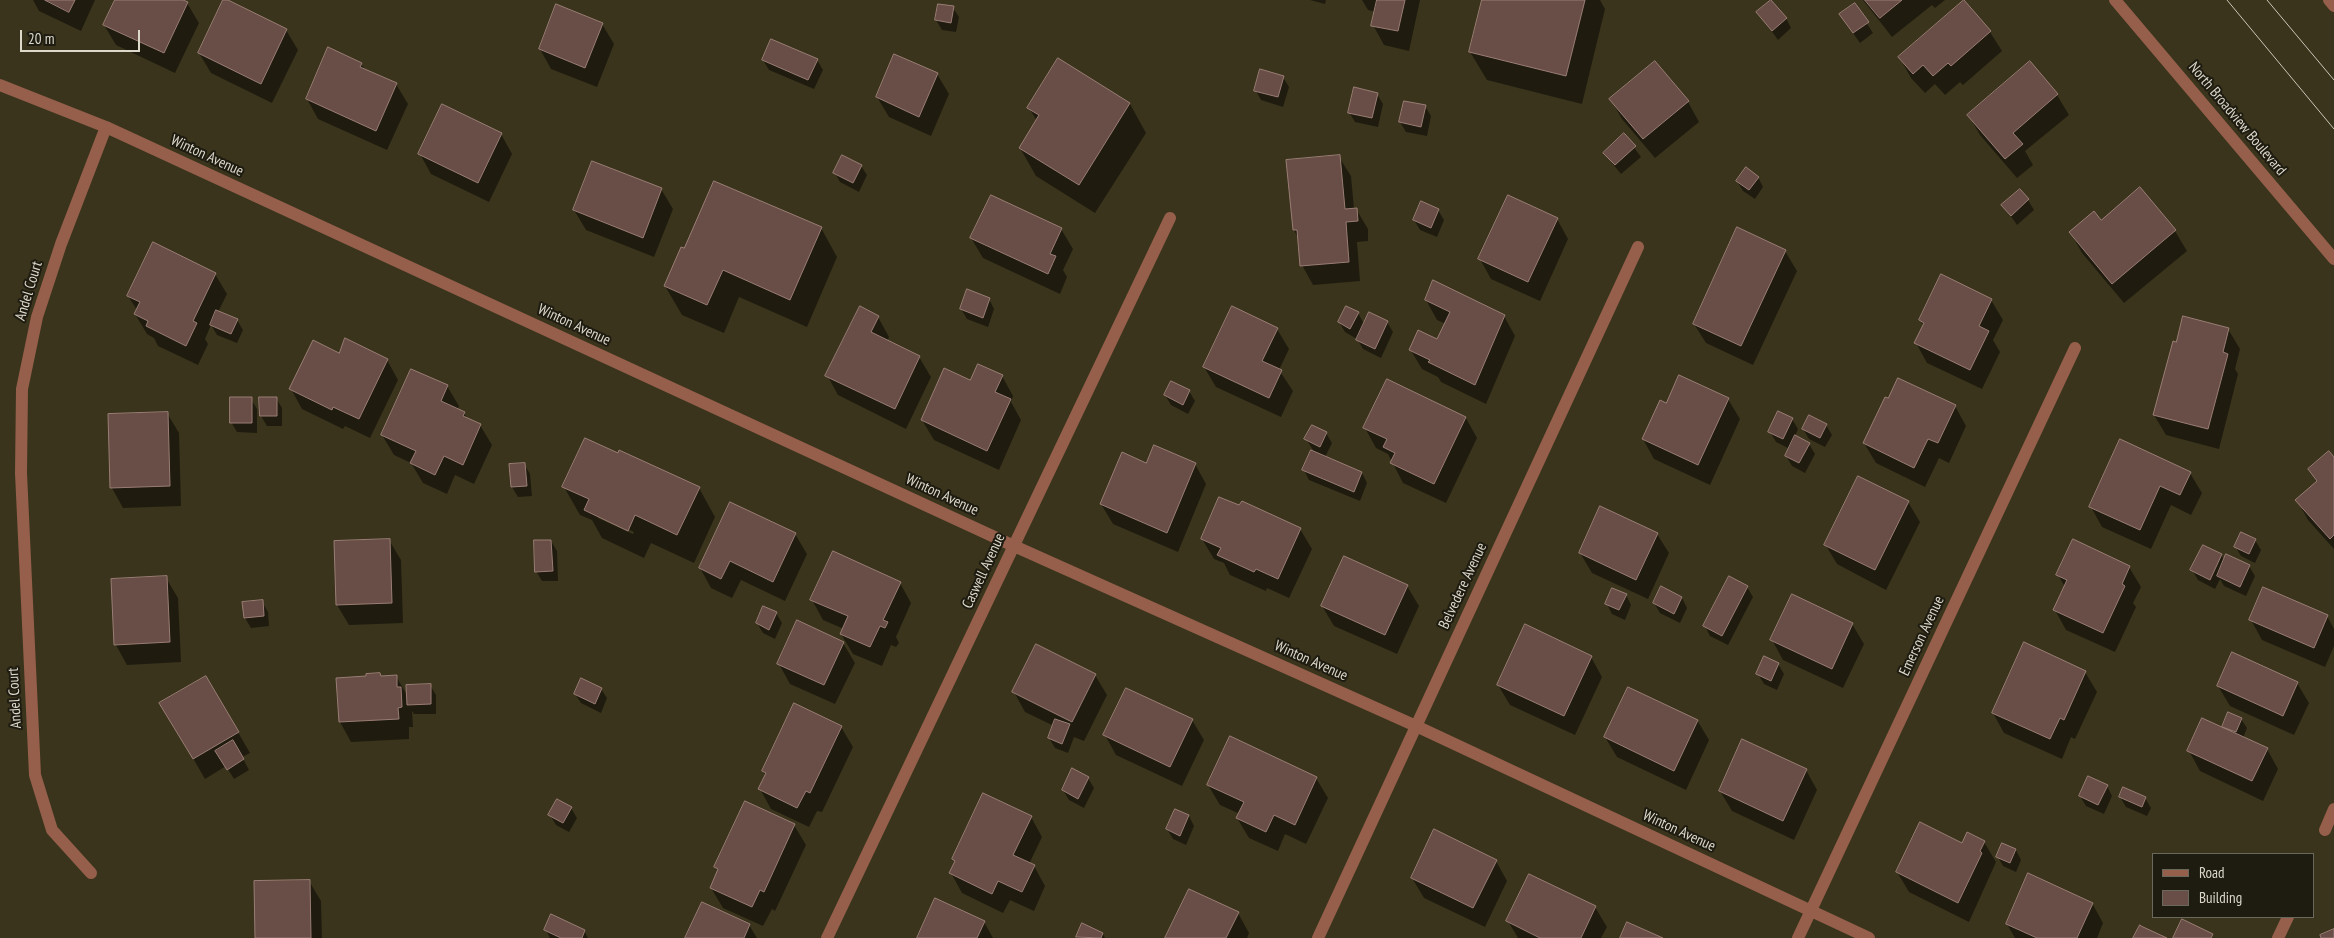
<!DOCTYPE html>
<style>
body{margin:0}
#map{position:relative;width:2334px;height:938px;overflow:hidden;background:#3a341c;font-family:"PT Sans Narrow",sans-serif}
canvas{display:block}
.legend{position:absolute;left:2152px;top:853px;width:162px;height:65px;box-sizing:border-box;background:#1e1b11;border:1px solid #6a675b;margin:0;padding:6px 9px;list-style:none;font-size:15px;color:#dcd8ca}
.legend li{display:flex;align-items:center;gap:10px;height:25px}
.legend b{width:25px;border:1px solid #6a675b}
.scale{position:absolute;left:20px;top:30px;width:120px;height:22px;box-sizing:border-box;border:2px solid #dcd8ca;border-top:0;padding-left:6px;font-size:15px;line-height:18px;white-space:nowrap;color:#dcd8ca;-webkit-text-stroke:4px #1e1b11;paint-order:stroke}
</style>
<div id="map">
<canvas width="2334" height="938"></canvas>
<ul class="legend">
<li><b style="height:6px;background:#955f4b"></b>Road</li>
<li><b style="height:14px;background:#684e46"></b>Building</li>
</ul>
<div class="scale">20 m</div>
</div>
<script>
const g = document.querySelector('canvas').getContext('2d');
g.lineJoin = 'round';
function fill(path, color) { g.fillStyle = color; g.fill(path, 'evenodd'); }
function strokePath(path, color, width, dash) { g.strokeStyle = color; g.lineWidth = width; g.lineCap = dash ? 'butt' : 'round'; g.setLineDash(dash || []); g.stroke(path); }
function drawText(font, color, halo, rows, align = 'center') {
  g.font = font + ' "PT Sans Narrow",sans-serif'; g.lineWidth = 4; g.setLineDash([]); g.textBaseline = 'middle'; g.strokeStyle = halo; g.fillStyle = color; for (const [text, x, y, turn = 0] of rows) {
    g.save(); g.translate(x, y); g.rotate((+turn || 0) * Math.PI / 180); g.textAlign = isNaN(turn) ? turn : align; if (halo) g.strokeText(text, 0, 0); g.fillText(text, 0, 0); g.restore();
  }
}
const shadow = new Path2D(`
 M33 0H95L81 31 39 11Z
 M116 0H180L187 3 199 23 175 73 116 45 104 25Z
 M225 0 286 30 298 50 272 103 211 73 199 53Z
 M1310 0H1326L1325 4Z
 M1362 0H1420L1409 51 1384 45 1373 25 1376 12 1368 10Z
 M1483 0H1600L1605 9 1582 104 1487 80 1470 52Z
 M1863 0H1945L1935 8 1932 5 1892 37Z
 M1855 5 1873 33 1860 43 1840 14Z
 M953 8 959 17 956 32 942 30 936 20Z
 M1758 12 1786 18 1791 28 1778 40Z
 M602 24 614 44 597 87 551 69 540 49Z
 M1990 32 2002 51 1963 85 1960 82 1945 95 1935 84 1925 93 1911 78 1900 58Z
 M895 56 937 74 949 94 931 136 889 117 877 97Z
 M763 60H817L823 70 814 89 769 70Z
 M1059 60 1130 104 1146 133 1095 213 1036 176 1020 148 1037 121 1029 108Z
 M2030 63 2057 95 2069 115 2025 151 2033 165 2017 178 1980 135 1969 116Z
 M361 64 365 70 396 84 408 104 387 150 318 119 307 99Z
 M1283 77 1289 87 1283 107 1261 100 1256 91Z
 M1377 94 1383 104 1378 127 1355 122 1349 112Z
 M1611 100 1688 102 1699 122 1655 158 1622 119Z
 M1425 106 1431 116 1427 136 1406 132 1400 122Z
 M501 134 512 154 489 202 431 174 420 154Z
 M1624 134 1641 157 1621 174 1604 153Z
 M1339 157 1351 176 1354 209H1356L1368 229V241L1357 242 1360 281 1313 285 1302 265 1299 240 1294 230 1288 161Z
 M861 166 867 175 859 192 840 182 835 173Z
 M1758 177 1763 187 1755 199 1743 191 1737 181Z
 M661 189 673 209 654 257 586 230 574 210Z
 M2140 189 2175 231 2187 251 2124 303 2082 253 2071 233 2101 222Z
 M2028 200 2034 210 2017 225 2003 205Z
 M1438 210 1444 220 1437 237 1420 230 1414 220Z
 M1557 219 1568 239 1540 301 1491 279 1480 259Z
 M821 228 837 257 807 327 739 297 724 333 682 315 665 286Z
 M1061 229 1073 249 1063 270 1067 277 1060 294 983 258 971 238Z
 M1785 251 1797 271 1753 365 1706 343 1694 324Z
 M215 274 227 294 218 312 237 320 243 330 237 343 217 335 211 325 205 339 208 344 198 365 158 346 154 338 147 334 135 314 137 310 128 296Z
 M989 299 994 309 988 327 967 319 961 309Z
 M1426 300 1504 316 1515 336 1486 404 1441 382 1438 377 1422 369 1410 349 1438 341 1446 324 1437 320Z
 M1991 300 2003 320 1993 340 2000 352 1982 389 1927 363 1916 343 1924 326 1920 320Z
 M1358 313 1364 324 1387 322 1393 332 1381 358 1363 349 1357 339 1345 332 1339 322Z
 M878 317 889 337 887 341 919 357 931 377 906 429 838 395 827 375Z
 M1277 329 1289 349 1279 370 1293 391 1281 417 1216 387 1204 367Z
 M2228 329 2240 349 2235 369 2238 374 2219 449 2166 435 2154 415 2177 343Z
 M339 355 387 360 398 380 370 438 345 426 343 429 302 409 291 389Z
 M1002 376 1013 396 1011 402 1021 420 999 470 934 440 922 420Z
 M1388 381 1466 418 1477 438 1446 503 1403 483 1388 454 1376 448 1365 428Z
 M447 386 459 406 457 410 464 413 468 420 480 425 492 445 474 484 455 475 447 494 423 483 411 463 394 455 382 435Z
 M1189 391 1195 401 1188 414 1171 405 1165 395Z
 M276 398 282 408V426H267L261 416Z
 M251 399 257 409V433L237 432 231 422Z
 M1728 399 1740 419 1710 485 1654 459 1643 439 1666 405Z
 M1889 400 1955 406 1966 426 1949 463 1939 458 1925 487 1876 463 1864 443Z
 M167 413 179 433 181 506 123 508 112 488Z
 M1792 419 1798 429 1795 436 1809 444 1815 454 1805 473 1792 466 1786 456 1790 449 1776 442 1770 432Z
 M1826 425 1832 435 1825 447 1809 439 1803 429Z
 M1326 433 1332 443 1325 457 1362 473 1367 483 1360 501 1309 480 1304 470 1313 450 1306 439Z
 M2334 459V549L2308 520 2297 500 2317 483 2310 470Z
 M524 464 530 474 532 496 518 497 512 487Z
 M1147 464H1195L1206 484 1178 552 1113 524 1101 504Z
 M2190 473 2202 493 2191 515 2171 505 2151 549 2102 527 2091 507Z
 M564 487 699 488 715 517 694 563 651 543 644 558 602 538 592 520 580 515ZM598 515 634 532 633 534 598 518Z
 M1908 502 1920 522 1886 590 1837 564 1825 544Z
 M1300 529 1312 549 1289 598 1267 588 1266 591 1230 575 1224 563 1214 559 1202 539Z
 M795 534 807 554 785 601 741 580 732 598 711 588 700 568Z
 M1657 534 1669 553 1648 599 1592 573 1580 553Z
 M389 540 401 560 403 623 349 625 337 605Z
 M2255 540 2261 550 2255 563 2241 556 2235 546Z
 M551 541 557 551 558 581H542L536 571Z
 M2221 555 2225 561 2249 566 2255 576 2246 596 2224 586 2220 579 2215 589 2198 580 2192 570Z
 M2129 567 2141 587 2133 603 2136 607 2115 652 2066 630 2055 610 2065 587 2058 575Z
 M166 578 178 598 181 662 127 665 116 645Z
 M900 583 911 603 896 637 899 643 896 647 891 645 882 666 853 654 841 634 844 629 823 620 812 600Z
 M1407 586 1419 606 1397 654 1334 626 1322 606Z
 M1747 587 1753 597 1728 645 1710 636 1705 626Z
 M1662 588 1682 598 1687 608 1680 623 1660 613 1654 603Z
 M1626 595 1631 605 1625 620 1612 614 1607 604Z
 M262 602 268 612 269 626 251 628 245 618 243 604Z
 M763 608 776 613 782 623 775 639 763 633 757 623Z
 M2327 616 2334 629V646L2325 667 2262 640 2251 620Z
 M1852 624 1864 644 1843 688 1783 660 1772 640Z
 M843 643 855 663 835 704 790 684 779 664Z
 M1591 657 1602 677 1575 735 1510 705 1498 685Z
 M1778 664 1784 674 1777 690 1764 684 1758 674Z
 M2085 672 2097 692 2075 739 2071 737 2062 759 2004 733 1993 713Z
 M1095 675 1107 695 1084 741 1074 737 1068 753 1055 748 1049 738 1054 726 1025 712 1014 692Z
 M396 676 408 697 430 685 436 695V714H414L412 711 413 727H409V739L351 742 340 722 367 677Z
 M206 677 250 753 242 757 249 770 234 779 226 766 205 779 161 703Z
 M2297 683 2309 703 2294 735 2230 706 2218 686Z
 M601 689 607 698 601 713 581 703 575 694Z
 M2241 719 2247 728 2243 738 2267 749 2278 769 2263 801 2200 771 2189 751 2225 730 2223 727Z
 M1192 720 1204 740 1182 786 1116 755 1105 735Z
 M1697 720 1709 740 1686 790 1617 757 1605 737Z
 M841 727 853 747 822 812 817 811 809 827 771 809 760 789 766 776 763 771Z
 M1231 738 1316 778 1328 798 1306 844 1285 834 1278 851 1249 838 1237 818 1240 814 1220 805 1208 785Z
 M1806 770 1817 790 1794 840 1732 811 1720 791Z
 M1088 778 1094 788 1084 808 1069 800 1063 790Z
 M2107 786 2112 796 2104 814 2086 806 2080 796Z
 M2120 797 2145 798 2151 808 2147 816 2126 807Z
 M558 801 571 808 577 818 569 832 556 825 550 815Z
 M1176 810 1189 816 1194 826 1186 845 1173 839 1167 829Z
 M1031 817 1042 837 1029 864 1034 866 1045 886 1034 911 1010 900 1003 913 962 893 951 873 956 863 953 859Z
 M794 825 806 845 775 911 772 909 763 926 723 908 711 888 718 872 715 867Z
 M1984 842 1996 862 1969 922 1909 892 1897 872 1963 844Z
 M2003 844 2016 850 2021 860 2016 872 2003 866 1998 857Z
 M1496 861 1507 881 1485 927 1424 898 1412 878Z
 M309 881 321 901 322 938H256Z
 M2092 903 2103 923 2097 938H2015L2007 924Z
 M703 904 749 925 757 938H687Z
 M1595 907 1607 927 1601 938H1518L1508 921Z
 M1238 913 1249 933 1247 938H1167Z
 M984 922 993 938H918Z
 M1082 925 1103 934 1105 938H1077Z
 M546 930 584 931 588 938H550Z`);
const building = new Path2D(`
 M45 0H75L69 12Z
 M115 0H183L188 2 164 53 103 25Z
 M223 0H228L287 29 261 84 198 53Z
 M1377 0H1405L1398 31 1371 26Z
 M1482 0H1585L1566 76 1469 52Z
 M1771 0 1787 18 1772 31 1756 12Z
 M1865 0H1902L1880 18Z
 M1964 0 1991 31 1951 66 1948 63 1933 76 1923 65 1913 74 1898 57Z
 M1855 3 1869 22 1853 33 1839 14Z
 M556 4 603 23 585 68 539 49Z
 M938 4 954 6 951 23 935 20Z
 M771 39 818 59 808 80 762 60Z
 M328 47 362 63 360 67 397 83 376 131 306 99Z
 M894 54 938 73 919 117 876 97Z
 M1058 58 1130 103 1079 185 1019 148 1039 115 1027 108Z
 M1655 61 1689 101 1643 139 1609 99Z
 M2030 61 2058 94 2013 133 2023 144 2005 159 1967 115Z
 M1260 69 1284 76 1278 97 1254 91Z
 M1354 87 1378 93 1372 118 1348 113Z
 M1404 101 1426 105 1421 127 1399 122Z
 M442 104 502 133 478 183 418 154Z
 M1624 133 1636 146 1615 165 1603 153Z
 M842 155 862 165 853 183 833 173Z
 M1340 155 1345 209 1357 208 1358 221 1346 222 1349 262 1300 266 1297 230H1293L1286 160Z
 M592 161 662 188 643 238 573 210Z
 M1746 167 1759 177 1749 190 1736 181Z
 M714 181 822 227 790 300 723 270 707 305 664 286 681 247 684 248Z
 M2140 187 2176 230 2112 284 2069 232 2094 211 2101 220Z
 M2020 189 2029 199 2011 216 2001 205Z
 M991 195 1062 228 1050 254 1056 256 1048 274 970 238Z
 M1508 195 1558 218 1528 282 1478 259Z
 M1421 201 1439 209 1431 228 1413 220Z
 M1737 227 1786 250 1741 346 1693 324Z
 M153 242 216 273 193 321 197 323 186 346 146 326 148 321 134 314 140 302 127 296Z
 M1941 274 1992 299 1979 326 1989 331 1970 370 1914 343 1924 323 1919 320Z
 M1433 280 1505 315 1475 385 1428 362 1430 360 1409 350 1418 330 1437 339 1450 312 1425 300Z
 M967 289 990 298 983 318 960 309Z
 M860 306 879 316 871 332 920 356 895 409 825 376Z
 M1232 306 1278 328 1262 361 1282 370 1269 398 1203 367Z
 M1346 306 1359 312 1350 329 1338 322Z
 M216 310 238 319 231 334 210 325Z
 M1369 312 1388 321 1375 349 1356 340Z
 M2183 316 2229 328 2223 352 2228 354 2208 429 2153 415 2173 341 2176 342Z
 M345 338 388 359 359 419 333 407 332 410 289 389 313 340 339 353Z
 M978 364 1003 375 995 392 1011 399 987 451 921 420 944 368 970 380Z
 M411 369 448 385 441 401 465 412 463 416 481 424 463 465 444 456 435 475 410 463 416 451 381 435Z
 M1679 375 1729 398 1698 465 1642 439 1660 400 1666 403Z
 M1898 378 1956 405 1938 443 1928 439 1914 468 1863 443 1885 397 1888 398Z
 M1387 379 1466 417 1434 484 1390 463 1395 453 1383 447 1387 439 1363 428Z
 M1171 381 1190 390 1183 405 1164 395Z
 M230 397H252V423H230Z
 M259 397H277V416H260Z
 M1778 411 1793 418 1783 439 1768 432Z
 M168 412 170 486 110 488 108 414Z
 M1809 415 1827 424 1820 438 1802 429Z
 M1312 425 1327 432 1320 447 1304 439Z
 M1795 435 1810 443 1799 463 1785 456Z
 M585 438 618 453 619 450 700 487 677 535 635 515 628 531 584 510 589 499 562 487Z
 M2120 439 2191 472 2180 495 2160 486 2140 530 2089 507Z
 M1154 445 1196 463 1167 533 1100 504 1122 452 1146 463Z
 M1311 450 1362 472 1354 492 1302 470Z
 M2329 451 2334 457V535L2330 539 2295 500 2317 481 2308 469Z
 M525 463 527 486 511 487 509 464Z
 M1858 476 1909 501 1875 570 1824 545Z
 M1219 497 1239 505 1242 501 1301 528 1278 579 1256 569 1254 572 1217 555 1221 548 1201 539Z
 M730 502 796 533 773 582 730 561 721 579 699 568Z
 M1600 506 1658 533 1636 580 1579 553Z
 M2241 532 2256 539 2249 554 2234 547Z
 M390 539 392 603 336 605 334 541Z
 M2073 539 2130 566 2122 584 2125 586 2103 633 2053 610 2067 580 2056 575Z
 M534 540H551L553 571 535 572Z
 M2203 545 2222 554 2210 580 2190 570Z
 M833 551 901 582 883 620 888 622 885 628 880 626 870 647 840 634 848 616 810 600Z
 M2226 554 2250 565 2240 587 2217 576Z
 M1344 556 1408 585 1385 635 1321 606Z
 M167 576 170 642 114 645 111 579Z
 M1729 576 1748 586 1722 636 1703 626Z
 M1661 586 1682 597 1674 614 1653 603Z
 M2263 587 2328 615 2314 648 2249 620Z
 M1612 588 1627 594 1619 610 1605 604Z
 M1792 594 1853 623 1832 669 1770 640Z
 M263 600 264 616 244 618 242 602Z
 M763 606 777 612 769 630 756 623Z
 M797 620 844 642 824 685 777 664Z
 M1525 624 1592 656 1564 716 1497 685Z
 M2024 642 2086 671 2064 720 2060 718 2050 739 1992 713Z
 M1036 644 1096 674 1072 722 1012 692Z
 M2232 652 2298 682 2283 716 2217 686Z
 M1764 656 1779 663 1771 681 1756 674Z
 M380 673 381 676 397 675V687H401L402 707 398 708 399 719 339 722 336 678 366 676V674Z
 M206 676 239 732 193 759 159 703Z
 M581 678 602 688 595 704 574 694Z
 M431 684V704L407 705 406 685Z
 M1628 687 1698 720 1674 771 1604 737Z
 M1126 688 1193 719 1170 767 1103 735Z
 M794 703 842 726 810 793 806 791 797 808 758 789 766 773 762 771Z
 M2228 712 2242 718 2236 732 2222 727Z
 M2202 718 2268 748 2252 781 2187 751Z
 M1055 719 1070 724 1062 744 1048 738Z
 M1230 736 1317 777 1295 825 1274 815 1266 832 1236 818 1244 802 1207 785Z
 M1742 739 1807 769 1783 821 1719 791Z
 M233 740 244 759 227 770 215 751Z
 M1072 768 1089 777 1078 799 1062 790Z
 M2088 776 2108 785 2098 805 2079 796Z
 M2123 787 2146 797 2142 807 2119 797Z
 M983 793 1032 816 1013 855 1035 865 1022 892 998 881 992 894 949 873 955 861 952 859Z
 M557 799 572 807 563 823 548 815Z
 M745 801 795 824 764 892 760 890 752 907 710 888 718 869 714 867Z
 M1175 809 1189 815 1180 836 1166 829Z
 M1920 822 1962 843 1967 832 1985 841 1980 851 1982 853 1958 903 1896 872Z
 M1434 829 1497 860 1473 908 1411 878Z
 M2002 843 2016 849 2010 863 1996 857Z
 M2028 873 2093 903 2077 938H2037L2006 924Z
 M1529 874 1596 906 1581 938H1540L1506 921Z
 M310 880 311 938H255L254 881Z
 M1189 889 1239 912 1226 938H1165Z
 M935 898 985 921 977 938H917Z
 M702 902 750 924 744 938H685Z
 M551 914 585 930 582 938H561L544 930Z
 M2182 919 2213 934 2211 938H2173Z
 M1627 922 1663 938H1620Z
 M1082 923 1103 933 1101 938 1076 937Z
 M2140 925 2141 926 2167 938H2133Z
 M2334 929V938H2321L2320 935Z`);
const minor = new Path2D(`
 M2115 0 2334 259
 M2329 0 2334 6
 M0 85 106 127 1014 546 1416 726 1869 938
 M2325 830 2334 809
 M91 873 52 830 35 775 21 473 22 389 37 317 61 244 106 127
 M827 938 1170 218
 M1318 938 1638 247
 M1798 938 2075 348
 M2278 938 2288 917`);
const tram = new Path2D(`
 M2227 0 2334 129
 M2267 0 2334 80`);
const streetNames = [
 ["North Broadview Boulevard",2237,119,50],
 ["Winton Avenue",207,156,25],
 ["Andel Court",29,291,-73],
 ["Winton Avenue",574,325,25],
 ["Winton Avenue",942,495,25],
 ["Caswell Avenue",984,571,-65],
 ["Belvedere Avenue",1463,586,-65],
 ["Emerson Avenue",1922,636,-65],
 ["Winton Avenue",1311,661,24],
 ["Andel Court",15,698,-93],
 ["Winton Avenue",1679,831,25]
];
fill(shadow, '#0007');
fill(building, '#684e46');
strokePath(building, '#9a7d75', 1);
strokePath(minor, '#955f4b', 12);
strokePath(tram, '#cac5b6', 1);
drawText('15px', '#dcd8ca', '#1e1b11', streetNames);
</script>
